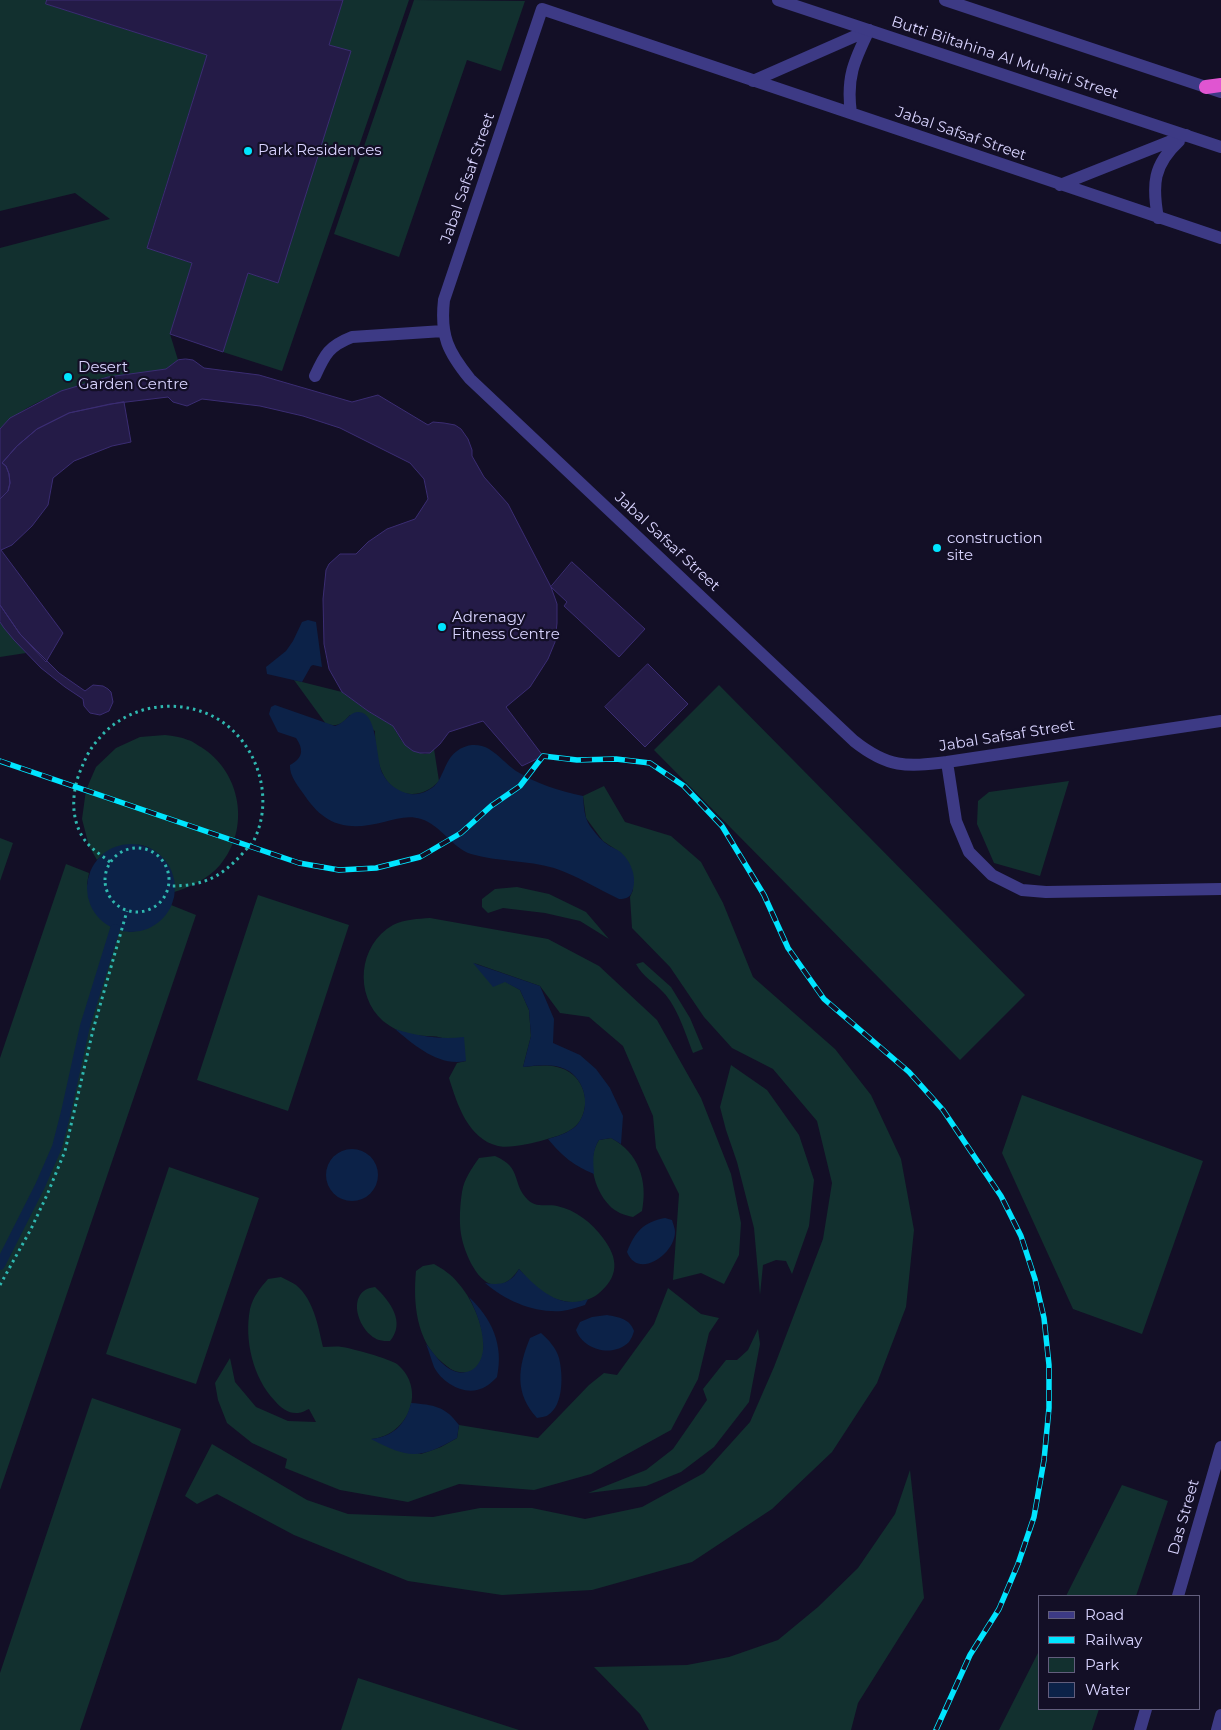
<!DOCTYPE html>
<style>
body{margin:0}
#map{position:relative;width:1221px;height:1730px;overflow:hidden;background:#130f26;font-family:Montserrat,sans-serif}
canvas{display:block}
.legend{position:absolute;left:1038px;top:1595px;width:162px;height:115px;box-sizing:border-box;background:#130f26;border:1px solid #625e7d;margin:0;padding:6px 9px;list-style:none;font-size:15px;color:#d9d4ff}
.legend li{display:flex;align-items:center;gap:10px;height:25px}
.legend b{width:25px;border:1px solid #625e7d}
</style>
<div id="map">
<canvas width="1221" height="1730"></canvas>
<ul class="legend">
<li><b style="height:6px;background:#3d3a85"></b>Road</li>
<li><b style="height:6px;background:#00e5ff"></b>Railway</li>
<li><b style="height:14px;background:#12302f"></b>Park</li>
<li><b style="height:14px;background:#0c2248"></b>Water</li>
</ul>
</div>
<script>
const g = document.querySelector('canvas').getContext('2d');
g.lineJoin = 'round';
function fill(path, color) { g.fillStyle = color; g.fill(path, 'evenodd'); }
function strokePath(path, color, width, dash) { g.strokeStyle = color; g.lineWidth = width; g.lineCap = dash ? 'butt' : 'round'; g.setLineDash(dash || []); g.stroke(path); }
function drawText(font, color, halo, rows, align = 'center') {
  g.font = font + ' Montserrat,sans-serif'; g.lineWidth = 4.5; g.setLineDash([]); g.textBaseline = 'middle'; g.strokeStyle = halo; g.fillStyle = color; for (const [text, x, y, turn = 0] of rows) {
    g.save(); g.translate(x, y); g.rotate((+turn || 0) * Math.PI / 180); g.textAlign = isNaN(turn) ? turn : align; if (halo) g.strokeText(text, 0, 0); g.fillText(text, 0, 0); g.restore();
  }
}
const green = new Path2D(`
 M0 0H47L46 4 207 55 147 247 192 263 170 334 178 360 166 369C109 381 43 386 0 429V248L110 219 75 193 0 211Z
 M343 0H409L282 371 223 352 248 273 278 282 350 52 329 45Z
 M414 0 525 1 501 71 467 60 399 257 334 234Z
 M0 622 26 653 0 657Z
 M294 680 342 692 368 711 393 726 401 740 413 751 425 754 430 753 434 749 439 781C421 801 393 798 382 772 376 759 375 745 375 731L350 715C342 724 338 727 326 724Z
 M719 685 1025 995 960 1060 654 750Z
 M165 735C173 736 181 737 188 740 193 741 197 745 201 747 241 772 251 828 220 865 209 878 191 887 174 892 175 873 160 848 140 845 134 844 124 849 117 851 109 853 103 854 97 860L89 846 82 819 86 790 96 767 116 748 140 737Z
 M1069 781 1040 876 994 863 977 824 978 801 989 792Z
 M604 786 625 822 671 836 701 862 723 903 753 977 835 1049 871 1095 901 1159 914 1230 906 1307 877 1383 832 1452 772 1509 692 1562 592 1590 502 1595 408 1581 294 1535 217 1494 197 1504 185 1496 212 1444 307 1500 348 1514 433 1517 480 1508H532L585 1519 642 1507 704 1473 750 1422 774 1367 823 1239 832 1183 817 1121 773 1069 732 1048 704 1017 670 967 632 928 630 897 633 890 621 853 603 841 586 818 583 796Z
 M0 838 13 843 0 881Z
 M66 864 89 873 87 884 129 932C148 930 162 923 171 905L196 915 0 1490V1058Z
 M517 887 549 894 586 912 609 939 580 921 545 913 503 908 488 913 482 907V899L495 889Z
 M258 895 349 925 288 1111 197 1080Z
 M430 918 548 939 599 966 657 1020 701 1098 731 1174 741 1223 739 1255 724 1284 701 1273 673 1280 679 1194 656 1148 653 1116 623 1046 589 1017 560 1013 540 986 474 963 520 990 529 1010 531 1036 523 1067C534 1066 546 1064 557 1067 581 1072 593 1099 580 1121 572 1133 557 1136 544 1140 534 1143 508 1149 498 1146 468 1139 457 1104 449 1078L457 1063 466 1061C460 1055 455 1046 448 1041 440 1034 424 1037 414 1035 403 1034 392 1028 383 1021 354 995 358 945 393 925 405 919 418 919 430 918Z
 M643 962 671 987 690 1018 703 1049 693 1053C686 1035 677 1006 663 992 654 982 643 977 636 964Z
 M731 1065 767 1090 799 1135 814 1180 809 1226 792 1274 786 1261 776 1260 763 1265 760 1295 754 1228 737 1162 726 1130 720 1107Z
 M1022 1095 1203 1161 1142 1334 1073 1309 1002 1153Z
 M611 1138C639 1153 648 1181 642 1211L633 1217C624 1215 615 1212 609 1205 594 1189 586 1159 599 1140Z
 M495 1156C523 1168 511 1183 528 1200 536 1208 547 1204 557 1206 576 1210 592 1223 603 1238 619 1259 619 1277 598 1294 593 1298 583 1302 577 1302 568 1303 558 1300 551 1297 538 1292 528 1279 519 1269 491 1310 466 1263 461 1234 459 1221 460 1205 462 1192 464 1179 472 1168 479 1158Z
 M169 1167 259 1198 196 1384 106 1354Z
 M434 1264C443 1269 452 1275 458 1283 474 1300 495 1347 477 1367 472 1373 465 1373 459 1372 452 1371 448 1367 443 1363 416 1342 413 1302 416 1271L423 1266Z
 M281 1277C286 1280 292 1282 296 1285 314 1300 318 1326 323 1347 329 1347 336 1346 342 1347 351 1348 390 1359 397 1364 427 1389 409 1435 372 1439L421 1454 441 1447 457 1438 459 1425 538 1438 589 1385 604 1373 617 1375 654 1324 668 1288 701 1314 719 1318 709 1333 698 1379 671 1430 591 1474 534 1490 459 1484 408 1502 340 1490 285 1468 287 1459 252 1443 227 1423 218 1400 215 1383 230 1358 235 1382 256 1407 288 1421 316 1422 309 1409C306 1410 302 1413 298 1413 289 1414 281 1408 275 1401 253 1378 244 1340 250 1309 253 1297 260 1288 268 1279Z
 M375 1287C390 1301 406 1322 390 1341 387 1341 382 1341 379 1340 357 1332 345 1290 375 1287Z
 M758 1329 760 1344 749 1402 714 1447 681 1472 646 1486 588 1493 646 1470 673 1449 707 1400 703 1389 726 1360H737L748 1350Z
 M92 1398 181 1429 80 1730H0V1673Z
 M910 1470 924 1598 858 1703 851 1730H649L640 1714 594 1667 687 1665 729 1657 778 1640 818 1607 858 1568 895 1514Z
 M1122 1485 1168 1501 1136 1596H1066Z
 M1040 1649V1709H1099L1092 1730H999Z
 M358 1678 519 1730H341Z`);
const water = new Path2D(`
 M308 620 316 622 322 667 313 665 311 666 302 682 267 674 266 667 286 651 293 641 302 622Z
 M275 705 335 726C344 724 349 713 357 712 379 710 375 760 383 774 387 783 396 790 406 793 417 797 433 791 439 780 447 766 448 752 467 746 473 744 483 745 489 749 499 755 506 764 516 771 537 784 559 791 583 796 584 807 584 817 590 826 594 831 598 837 603 841 607 845 614 848 619 851 630 859 637 876 633 889 631 897 627 899 619 899 598 889 576 875 554 868 527 860 498 862 471 854 452 848 441 825 421 819 408 815 397 819 384 822 349 831 326 827 305 796 299 787 289 776 290 765 303 758 304 750 296 738L278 732 269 714 271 707Z
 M87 888a44 44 0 1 1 88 0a44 44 0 1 1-88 0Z
 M473 963 540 986 554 1019 553 1043 580 1055 596 1069 610 1088 623 1116 621 1144 611 1138 599 1140C592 1151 593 1161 594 1174 573 1165 563 1157 548 1139 558 1136 568 1133 576 1126 592 1109 586 1079 565 1069 552 1063 536 1066 523 1067L531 1036 529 1010 520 990 505 982 493 987Z
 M395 1029C417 1036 441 1040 464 1037L466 1061C439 1067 414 1045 395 1029Z
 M326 1175a26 26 0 1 1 52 0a26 26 0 1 1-52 0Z
 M665 1218 672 1220C673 1224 675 1228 675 1232 675 1254 638 1280 627 1252 635 1232 643 1222 665 1218Z
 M519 1269C537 1288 559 1310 588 1299L585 1305C578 1307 569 1310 562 1311 534 1313 506 1301 485 1283 501 1286 511 1283 519 1269Z
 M469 1297C492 1319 504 1345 497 1377 491 1383 486 1388 477 1390 461 1394 441 1381 434 1367 431 1359 429 1351 426 1344 434 1353 442 1367 454 1371 474 1378 485 1360 483 1342 482 1326 476 1311 469 1297Z
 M607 1315C619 1317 630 1319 634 1331 633 1335 631 1339 629 1342 613 1358 583 1350 576 1330L580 1322 592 1317Z
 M541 1333C549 1340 556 1348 559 1358 563 1374 564 1405 548 1415 546 1417 540 1417 537 1418 514 1393 518 1367 530 1338Z
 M411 1403C434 1405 445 1406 459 1425L457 1438C420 1459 409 1459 371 1439 393 1437 406 1424 411 1403Z`);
const stream = new Path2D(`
 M0 1265 40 1186 57 1147 66 1112 85 1026 115 929`);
const building = new Path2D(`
 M47 0H343L329 45 351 51 278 283 248 273 223 352 170 334 192 263 147 248 207 55 46 4Z
 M186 359 193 360 204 368 259 375 352 402 378 395 428 425 433 422 444 423 455 425 461 429 468 439 472 450V456L484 477 508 504 551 587 557 604V623L555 642 548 659 530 687 506 707 543 756 522 766 483 721 449 732 440 744 430 753H420L413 751 405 745 393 726 368 711 342 692 329 669 324 644 323 599 326 570 329 564 340 554H356L368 542 387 529 415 519 428 499 424 479 410 463 340 428 303 416 260 406 202 399 187 406 173 402 168 397 110 404 69 413 37 429 17 446 2 463 6 466 9 474 10 483 8 491 0 499V429L10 418 61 391 108 377 166 369 178 360Z
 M124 402 131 442 112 446 74 461 53 478 48 505 32 526 12 545 1 550 63 633 46 662 20 634 0 605V499L8 491 10 483 9 474 6 466 2 463 17 446 37 429 69 413Z
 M572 562 645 629 619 657 564 606 567 602 551 587Z
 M0 605 20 634 59 673 85 691 93 685 103 686 108 689 111 692 113 702 109 711 100 715 90 713 84 706 83 699 65 687 41 668 14 640 4 628 0 622Z
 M648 664 688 704 645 747 605 707Z`);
const path = new Path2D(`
 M105 880a32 32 0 1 1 64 0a32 32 0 1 1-64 0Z
 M110 862C100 854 89 848 82 836 71 817 72 794 79 774 84 762 88 751 97 741 121 710 163 699 200 711 251 727 277 790 255 838 253 844 247 848 243 853 221 877 204 886 170 886
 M0 1285 31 1229 47 1195 65 1151 93 1030 127 911`);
const service = new Path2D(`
 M753 81 869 30
 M851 113C846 78 854 61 869 30
 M1060 185 1186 135
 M1158 218C1152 185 1153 165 1179 141
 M1221 238 542 9 444 300C440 336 448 352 470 379L854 741C888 768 906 767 947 762L1221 721
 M315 376C325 354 329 346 352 337L443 331
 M947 762 956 821 969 852 992 875 1022 890 1046 892 1221 889`);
const tertiary = new Path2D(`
 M778 0 1221 147
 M945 0 1221 92
 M1178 1596 1221 1447
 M1140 1730 1146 1709
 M1217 1730 1221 1715`);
const trunk = new Path2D(`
 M1206 87 1221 85`);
const rail = new Path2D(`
 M0 761 299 863 339 870 376 868 420 857 461 833 491 806 520 786 543 756 577 760 616 759 650 763 684 786 722 826 764 895 788 948 824 999 909 1072 943 1110 1001 1196 1021 1236 1035 1279 1044 1318 1049 1365V1408L1044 1460 1034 1517 1018 1564 999 1609 970 1655 936 1730`);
const markers = [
 [248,151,5,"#00e5ff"],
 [68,377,5,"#00e5ff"],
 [937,548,5,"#00e5ff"],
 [442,627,5,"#00e5ff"]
];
const streetNames = [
 ["Butti Biltahina Al Muhairi Street",1005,58,18],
 ["Jabal Safsaf Street",961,134,19],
 ["Jabal Safsaf Street",468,178,-71],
 ["Jabal Safsaf Street",667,542,43],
 ["Jabal Safsaf Street",1007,736,-9],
 ["Das Street",1184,1517,-74]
];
const poiNames = [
 ["Park Residences",258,151],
 ["Desert",78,368],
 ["Garden Centre",78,385],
 ["construction",947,539],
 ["site",947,556],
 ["Adrenagy",452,618],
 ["Fitness Centre",452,635]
];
fill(green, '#12302f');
fill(water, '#0c2248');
strokePath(stream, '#0c2248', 10);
fill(building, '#241b47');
strokePath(building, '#3b2d73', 1);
strokePath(path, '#2fb8b0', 3, [2.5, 4]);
strokePath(service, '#3d3a85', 12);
strokePath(tertiary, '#3d3a85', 12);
strokePath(trunk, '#e055d1', 14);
strokePath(rail, '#00e5ff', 5.5);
strokePath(rail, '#130f26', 4, [11]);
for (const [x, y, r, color] of markers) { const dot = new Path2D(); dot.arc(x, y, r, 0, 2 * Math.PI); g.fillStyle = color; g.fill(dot); strokePath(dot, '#130f26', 2); }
drawText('15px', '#d9d4ff', '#130f26', streetNames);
drawText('15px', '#d9d4ff', '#130f26', poiNames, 'left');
</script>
